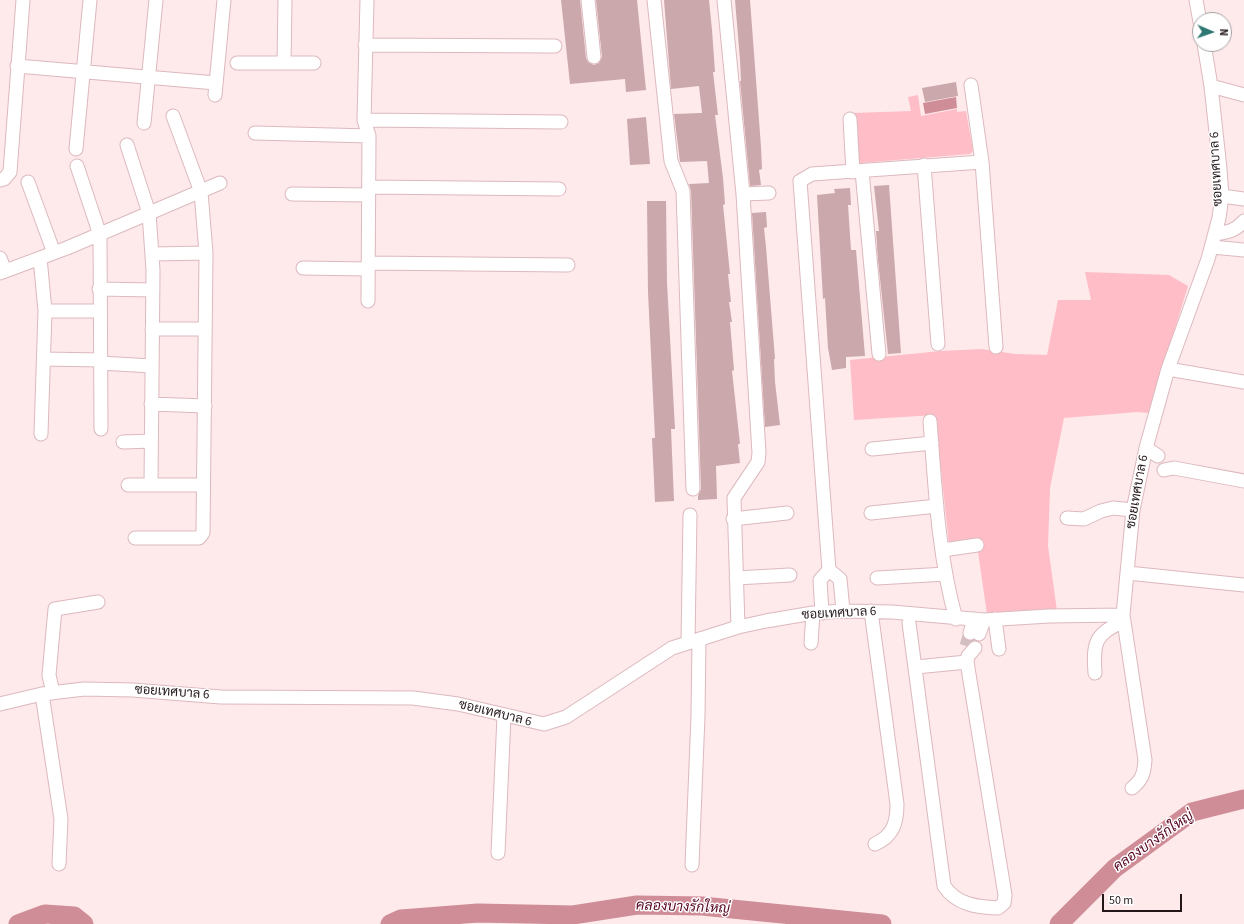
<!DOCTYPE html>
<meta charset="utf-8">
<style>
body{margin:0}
#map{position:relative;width:1244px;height:924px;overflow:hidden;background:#fee9eb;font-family:"Source Sans 3",sans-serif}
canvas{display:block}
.north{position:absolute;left:1192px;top:12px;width:40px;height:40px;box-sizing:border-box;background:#fff;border:1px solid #a7a2a3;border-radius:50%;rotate:92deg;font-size:11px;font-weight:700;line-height:16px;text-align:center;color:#231719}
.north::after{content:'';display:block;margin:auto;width:14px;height:18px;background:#2f7772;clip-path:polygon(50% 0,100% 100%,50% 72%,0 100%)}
.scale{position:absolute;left:1102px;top:894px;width:80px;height:18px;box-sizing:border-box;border:2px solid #231719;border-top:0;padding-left:5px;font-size:12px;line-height:14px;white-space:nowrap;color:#231719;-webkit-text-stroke:3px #fff;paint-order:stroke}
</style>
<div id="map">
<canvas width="1244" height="924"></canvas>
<div class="north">N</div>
<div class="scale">50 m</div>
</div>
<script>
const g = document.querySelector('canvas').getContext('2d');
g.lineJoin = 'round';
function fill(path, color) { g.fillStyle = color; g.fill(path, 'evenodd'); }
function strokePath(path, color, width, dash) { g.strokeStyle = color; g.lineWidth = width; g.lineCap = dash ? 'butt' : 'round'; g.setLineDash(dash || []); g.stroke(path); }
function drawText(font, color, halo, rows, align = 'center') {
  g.font = font + ' "Source Sans 3",Sarabun,sans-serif'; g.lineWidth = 3; g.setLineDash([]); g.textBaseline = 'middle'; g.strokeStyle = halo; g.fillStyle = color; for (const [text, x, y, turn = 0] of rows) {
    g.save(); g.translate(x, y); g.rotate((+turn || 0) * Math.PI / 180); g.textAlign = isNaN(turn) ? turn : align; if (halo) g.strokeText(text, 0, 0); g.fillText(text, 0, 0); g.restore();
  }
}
const green = new Path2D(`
 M918 95 921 116 957 109V112L966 111 973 151 970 154 860 163 857 158 854 113 911 111 908 97Z
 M1085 272 1169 275 1188 286 1149 413 1137 412 1064 418 1050 488 1048 546 1057 611 987 614 976 538 949 544 935 415 854 420 850 360 941 351 982 349 1015 354 1047 355 1058 300H1091Z`);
const water = new Path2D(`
 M956 97 957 108 925 114 923 103Z`);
const river = new Path2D(`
 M18 924 45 914 74 916 84 924
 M390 924 401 919 478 913 573 915 637 905 702 906 882 924
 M1059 924 1115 868 1192 812 1244 799`);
const building = new Path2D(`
 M561 0H580L586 58 588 62 594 65 599 63 602 57 596 0H637L646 90 626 92 625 79 570 84Z
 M664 0H709L712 30 715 72H713L718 115H715L723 178 725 204 723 205 730 274H728L731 302H729L732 322H730L734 370 732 371 740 444H738L740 463 716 466 717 499 698 500V496L701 489 691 191 689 184 709 183 707 161 680 162 674 114 702 113 699 86 671 89Z
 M735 0H750L761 147 762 169 759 170 761 185 750 186 740 81H741L740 60Z
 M956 82 958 96 925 102 922 88Z
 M646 117 650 164 630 165 627 119Z
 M889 185 901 353 888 354 878 260 876 231H879L874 186Z
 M850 188 851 205H848L851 250H856L865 356 846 357V368L832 370 828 348 825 298 823 299 817 195 835 193 834 189Z
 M647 201H666L667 283 675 429H671L674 501 655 502 652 438H655L648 292Z
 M766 212 767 227 764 228 766 247 775 359H774L775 382 780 425 765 427 752 213Z`);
const minorTunnel = new Path2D(`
 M966 646 970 633`);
const minor = new Path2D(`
 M367 0 364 120 369 136 368 301
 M588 0 594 57
 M654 0 671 161 683 191 693 489
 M724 0 743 194 759 453 758 462 734 498 738 627
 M1196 0 1200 22
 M365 45 555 46
 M237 63H314
 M284 63 285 0
 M17 66 216 83
 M971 85 982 162 996 347
 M1211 86 1244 95
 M215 95 224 0
 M850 119 853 172
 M364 120 561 122
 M144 123 156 0
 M255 133 369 136
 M127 145 149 213 153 270 151 485
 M76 149 90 0
 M924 165 938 344
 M77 166 100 235 101 429
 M862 171 879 354
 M0 180 4 179 10 172 23 0
 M28 182 54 253
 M369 187 559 189
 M292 194 368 195
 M743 194 769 193
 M1222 196 1244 199
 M1215 234C1228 232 1235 231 1244 221
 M1212 247 1244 250
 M152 254 206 253
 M0 258 5 271
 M40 258 45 311 41 434
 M369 263 568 265
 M303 268 368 269
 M0 273 67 248 220 183
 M99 289 153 290
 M45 311H99
 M152 329H205
 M44 359 100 360
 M100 363 152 366
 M1168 369 1244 382
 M151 404 205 406
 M930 421C935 486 938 555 956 619
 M123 442 151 441
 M1146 448 1158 456
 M872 449 932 443
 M1164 470 1174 468 1244 481
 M128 485H203
 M871 513 937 506
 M1067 518 1084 519 1101 511 1113 508 1133 510
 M733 519 787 513
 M135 538H199L203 533 206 253 201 192 173 116
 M943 550 977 545
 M829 570 800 181 812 174 982 162
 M829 570 840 579 843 611
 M1128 573 1244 585
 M736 578 790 575
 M877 578 946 574
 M871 611 897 804C897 823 893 836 875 844
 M822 613 820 580 829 570
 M995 619 999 649
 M909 623 944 886C957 905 977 907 998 908L1004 903 1005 895 967 662
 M970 633 974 619
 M979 634 984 620
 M688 642 690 515
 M811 643 813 613
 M916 667 967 662 968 656 975 648
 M1095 673C1093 645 1094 633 1123 622
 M53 693 49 675 55 609 98 602
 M42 694 61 819 59 864
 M0 704 42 694 84 689 133 690 221 697 413 698 458 704 544 724 566 717 672 648 738 627 766 621 813 613 843 611 892 612 984 620 1049 616 1123 615
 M1132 788C1142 780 1144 774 1145 760L1123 615 1133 510 1146 448 1168 369 1208 259 1219 218 1222 196 1220 169 1211 86 1204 44
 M498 853 504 716
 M692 865 698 716 699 639`);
const streetNames = [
 ["ซอยเทศบาล 6",1217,169,-93],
 ["ซอยเทศบาล 6",1138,492,-80],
 ["ซอยเทศบาล 6",839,614,-3],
 ["ซอยเทศบาล 6",172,693,4],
 ["ซอยเทศบาล 6",495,714,14]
];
const waterNames = [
 ["คลองบางรักใหญ่",1154,842,-35],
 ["คลองบางรักใหญ่",683,908,2]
];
fill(green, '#febdc7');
fill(water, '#cf8d98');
strokePath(river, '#cf8d98', 19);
fill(building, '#caa8ac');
strokePath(minorTunnel, '#d2bfc1', 13, [13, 6]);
strokePath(minor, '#dcb9be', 15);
strokePath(minor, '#fff', 13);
drawText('13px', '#231719', '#fff', streetNames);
drawText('italic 14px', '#560420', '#fff', waterNames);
</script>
